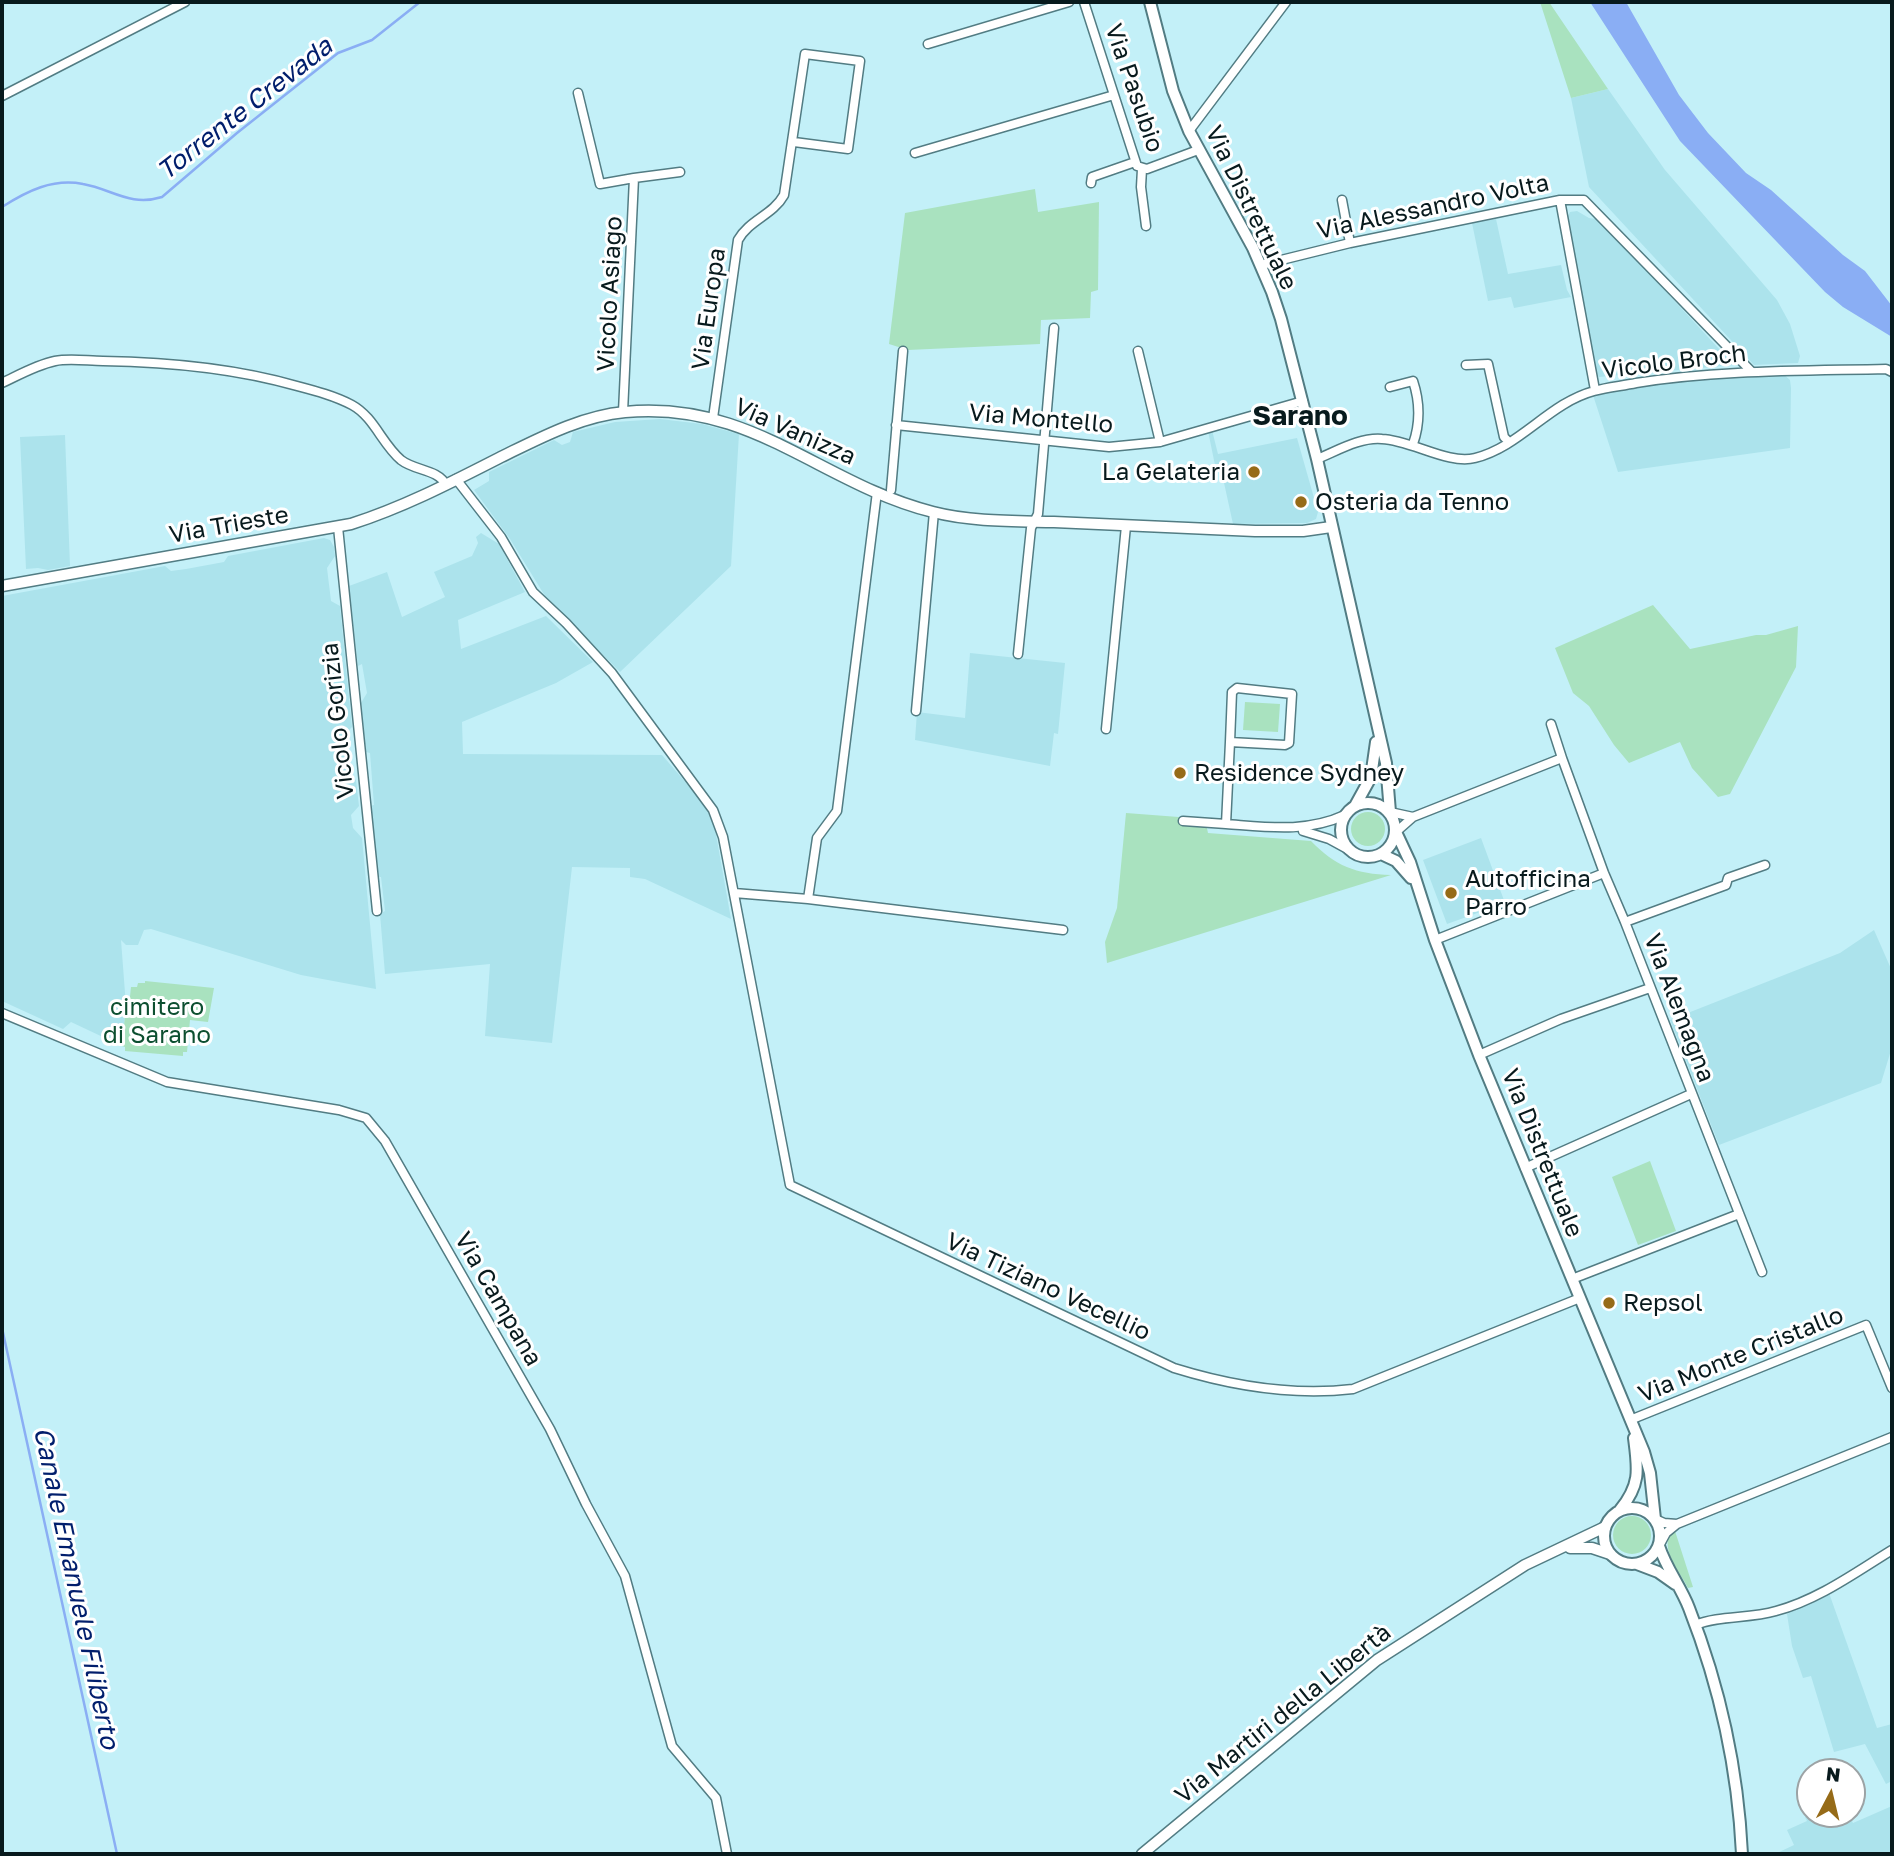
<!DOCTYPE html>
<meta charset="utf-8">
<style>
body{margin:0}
#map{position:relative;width:1894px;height:1856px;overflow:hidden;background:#c3f0f8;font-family:"Golos Text",sans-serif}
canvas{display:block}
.frame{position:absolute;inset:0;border:4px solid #081a1d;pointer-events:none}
.north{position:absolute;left:1796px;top:1758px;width:70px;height:70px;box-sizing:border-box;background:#fff;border:2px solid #9ca3a5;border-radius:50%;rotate:7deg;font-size:19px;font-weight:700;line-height:28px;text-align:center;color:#081a1d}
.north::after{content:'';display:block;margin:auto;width:24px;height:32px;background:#966b18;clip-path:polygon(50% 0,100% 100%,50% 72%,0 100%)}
</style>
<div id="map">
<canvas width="1894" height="1856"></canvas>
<div class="frame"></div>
<div class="north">N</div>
</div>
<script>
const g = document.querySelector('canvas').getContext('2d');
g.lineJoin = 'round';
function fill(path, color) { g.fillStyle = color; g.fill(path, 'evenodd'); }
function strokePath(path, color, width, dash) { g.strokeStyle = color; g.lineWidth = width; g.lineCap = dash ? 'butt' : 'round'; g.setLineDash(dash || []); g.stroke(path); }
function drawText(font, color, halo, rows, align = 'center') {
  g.font = font + ' "Golos Text",sans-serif'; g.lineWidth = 6; g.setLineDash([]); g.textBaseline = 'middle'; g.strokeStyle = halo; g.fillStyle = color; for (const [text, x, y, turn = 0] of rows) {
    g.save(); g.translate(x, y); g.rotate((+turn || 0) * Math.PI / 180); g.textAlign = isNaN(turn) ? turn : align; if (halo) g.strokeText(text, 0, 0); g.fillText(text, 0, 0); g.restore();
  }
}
const built = new Path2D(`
 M1608 89 1665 170 1777 300 1790 324 1800 356 1798 363 1754 365 1589 187 1571 98Z
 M1577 211 1589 218 1596 219 1617 239 1734 365 1599 377 1596 374 1566 220 1570 212Z
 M1496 219 1508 274 1561 265 1567 290 1571 297 1514 308 1511 297 1488 301 1472 223Z
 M1782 373 1790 380 1791 388 1790 448 1618 472 1592 392 1650 383Z
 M660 419 702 424 739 434 731 566 620 672 545 596 510 539 474 490 489 481V472L554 440 562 445 570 442 573 432 615 422Z
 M1212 430 1218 454 1297 438 1318 512 1316 519 1307 523 1233 524 1221 469 1216 470 1208 431Z
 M65 435 70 566 48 570 38 568 26 569 20 437Z
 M481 533 499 544 525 592 458 620 461 649 546 616 593 662 556 683 462 722 463 754 662 755 701 800 714 823 731 919 645 879 630 877V868L572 867 552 1043 485 1036 490 964 385 974 380 914 385 911 381 877H376L370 806 374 805 370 753 366 752 361 703 367 693 362 664 358 666 349 586 387 572 402 617 445 597 434 572 472 556 478 543 476 537Z
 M324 538 330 540 334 547 335 556 327 568 331 601 340 606 352 727 344 735 345 750 348 775 356 780 359 806 351 815 353 828 362 838 376 989 301 975 151 929 144 930 138 945H126L121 940 126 1006 122 1046 71 1022 63 1029 2 1001V596L165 566 171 571 186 569 224 562 228 556Z
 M970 653 1065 663 1058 734 1054 733 1050 766 915 740 917 712 965 718Z
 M1481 838 1505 903 1447 924 1423 860Z
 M1874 930 1892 971V1047L1881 1083 1719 1145 1670 1020 1840 953Z
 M1829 1593 1877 1728 1892 1724V1781L1886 1784 1865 1744 1834 1752 1811 1676 1803 1678 1792 1646 1787 1614Z
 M1892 1806V1854H1775L1794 1845 1787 1830 1807 1821 1805 1817 1812 1814H1848L1853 1823Z`);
const green = new Path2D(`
 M1540 2H1549L1608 89 1571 98Z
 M1035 189 1038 212 1099 202 1098 290 1091 292 1090 318 1041 320 1040 344 908 350 889 344 905 213Z
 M1653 605 1690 649 1756 635H1766L1798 626 1796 667 1730 794 1718 797 1692 768 1680 742 1629 763 1614 745 1589 706 1573 693 1555 648Z
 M1245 702 1280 704 1278 732 1243 730Z
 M1351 829a17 17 0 1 1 34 0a17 17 0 1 1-34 0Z
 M1126 813 1205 819 1208 833 1311 841C1335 866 1356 874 1391 875L1107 963 1105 942 1117 908Z
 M145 981 214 988 208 1022 190 1020 187 1052H183V1056L125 1051V1047L122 1046 126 1006H129L131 987H137L138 983H145Z
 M1650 1161 1676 1231 1638 1245 1612 1177Z
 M1613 1535a19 19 0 1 1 38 0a19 19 0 1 1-38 0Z
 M1675 1531 1693 1587 1688 1588C1680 1572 1665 1557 1668 1538Z`);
const water = new Path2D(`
 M1590 2H1626L1679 95 1708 133 1746 173 1771 190 1843 255 1865 271 1892 306V337L1843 307 1825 292 1680 141Z`);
const stream = new Path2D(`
 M2 207C27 191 53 178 83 184 112 189 130 207 162 197L237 133 338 53 372 40 420 2
 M2 1328 117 1854`);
const minor = new Path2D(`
 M1084 2 1137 166 1147 169 1198 150
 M928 44 1069 2
 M578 93 600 184 634 178
 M2 96 185 2
 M1189 131 1286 2
 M915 153 1114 95
 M1142 169 1141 187 1146 226
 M1091 183 1092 177 1135 162
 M1342 200 1350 243
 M1560 200 1595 390
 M1261 265 1350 243 1560 200H1584L1752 372
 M1138 351 1160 442
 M1466 365 1488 364 1504 437 1509 442
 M2 383C19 375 36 365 55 361 70 358 88 361 103 361 169 362 234 368 297 386 316 391 335 396 352 405 374 417 382 444 401 460 415 471 438 469 446 485
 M1390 387 1413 381C1420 402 1420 424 1413 444
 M623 412 634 178 680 172
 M713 418 738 240C749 220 773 215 784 195L805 54 860 61 848 149 794 142
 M896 425 1109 447 1160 442 1303 401
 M1317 459C1337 451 1360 437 1382 439 1411 440 1448 465 1475 458 1520 447 1549 403 1594 391 1608 387 1622 386 1636 383 1718 370 1802 371 1886 369L1892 372
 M456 479 501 537 533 592 566 623 612 673 713 810 723 837 790 1185 1174 1368C1232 1386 1293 1396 1353 1389L1580 1298
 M891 490 903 351
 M338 527 377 911
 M1018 654 1031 528 1038 514 1054 328
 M1237 688 1292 694 1289 743 1285 745 1230 742 1232 692Z
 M916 711 934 512
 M1106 729 1126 526
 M1230 742 1226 824C1267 827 1306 833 1345 815
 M1562 758 1604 873 1625 922 1762 1272
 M1390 812 1413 817 1396 832
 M1413 817 1562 758 1551 724
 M1183 821 1226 824
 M1303 831 1329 839 1351 851
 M734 893 808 899 1063 930
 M808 899 817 838 837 811 877 492
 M1625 922 1726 885 1728 878 1765 865
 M1435 940 1604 873
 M2 1013 167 1082 339 1110 366 1118 385 1141 550 1429 586 1504 625 1576 672 1746 716 1798 727 1854
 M1479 1055 1561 1019 1650 988
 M1525 1168 1691 1094
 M1572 1279 1739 1214
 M1630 1420 1866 1325 1892 1388
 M1655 1519 1664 1523 1677 1524 1666 1533 1659 1546
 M1677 1524 1892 1437
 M1695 1625C1720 1615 1749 1619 1776 1611 1818 1600 1856 1572 1892 1550`);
const tertiary = new Path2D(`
 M2 586 351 524C404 507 452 482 501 457 540 438 581 416 625 412 752 400 821 484 933 512 972 522 1014 521 1054 522 1121 525 1188 528 1255 531H1303L1331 527
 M1570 1548H1592L1610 1554
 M1142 1854 1377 1660 1525 1565 1605 1527`);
const secondary = new Path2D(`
 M1150 2 1173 91 1189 131 1253 248 1272 292 1281 319 1317 459 1386 763 1390 812
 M1341 830a27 27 0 1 1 54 0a27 27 0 1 1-54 0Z
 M1355 806 1371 777 1376 742
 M1396 832 1410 862 1435 940 1479 1055 1644 1452 1650 1473 1655 1519
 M1381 854 1396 861 1411 878
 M1604 1536a28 28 0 1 1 56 0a28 28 0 1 1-56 0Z
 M1620 1510C1641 1484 1638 1469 1634 1438
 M1659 1546C1666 1568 1681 1587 1689 1608 1720 1687 1738 1770 1742 1854
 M1637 1564 1658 1572 1675 1584`);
const markers = [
 [1254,472,7,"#966b18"],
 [1301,502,7,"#966b18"],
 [1180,773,7,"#966b18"],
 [1451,893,7,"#966b18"],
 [1609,1303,7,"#966b18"]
];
const streetNames = [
 ["Via Pasubio",1134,88,71],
 ["Via Alessandro Volta",1433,207,-12],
 ["Via Distrettuale",1251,208,64],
 ["Vicolo Asiago",610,294,-87],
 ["Via Europa",709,309,-82],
 ["Vicolo Broch",1674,362,-7],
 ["Via Montello",1041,419,5],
 ["Via Vanizza",795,432,24],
 ["Via Trieste",229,525,-10],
 ["Vicolo Gorizia",338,721,-96],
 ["Via Alemagna",1679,1008,69],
 ["Via Distrettuale",1542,1153,68],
 ["Via Tiziano Vecellio",1048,1287,25],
 ["Via Campana",498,1299,60],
 ["Via Monte Cristallo",1741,1355,-22],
 ["Via Martiri della Libertà",1283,1714,-39]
];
const poiNames = [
 ["La Gelateria",1240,472,"right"],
 ["Osteria da Tenno",1315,502],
 ["Residence Sydney",1194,773],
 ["Autofficina",1465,879],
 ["Parro",1465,907],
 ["Repsol",1623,1303]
];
const parkNames = [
 ["cimitero",157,1007],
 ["di Sarano",157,1035]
];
const waterNames = [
 ["Torrente Crevada",245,109,-38],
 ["Canale Emanuele Filiberto",76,1588,78]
];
const quarterNames = [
 ["Sarano",1300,416]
];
fill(built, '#ace3ec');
fill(green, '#a9e2bf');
fill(water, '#8aaef4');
strokePath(stream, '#8aaef4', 2.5);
strokePath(minor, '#527c83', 11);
strokePath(tertiary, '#527c83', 13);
strokePath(secondary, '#527c83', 14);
strokePath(minor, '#fff', 8);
strokePath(tertiary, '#fff', 10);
strokePath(secondary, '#fff', 10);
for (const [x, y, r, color] of markers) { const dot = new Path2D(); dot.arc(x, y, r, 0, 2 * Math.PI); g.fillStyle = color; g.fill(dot); strokePath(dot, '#fff', 2.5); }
drawText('24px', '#081a1d', '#fff', streetNames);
drawText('24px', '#081a1d', '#fff', poiNames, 'left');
drawText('24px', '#0c4f30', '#fff', parkNames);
drawText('italic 26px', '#011e6c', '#fff', waterNames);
drawText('bold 28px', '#081a1d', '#fff', quarterNames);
</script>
